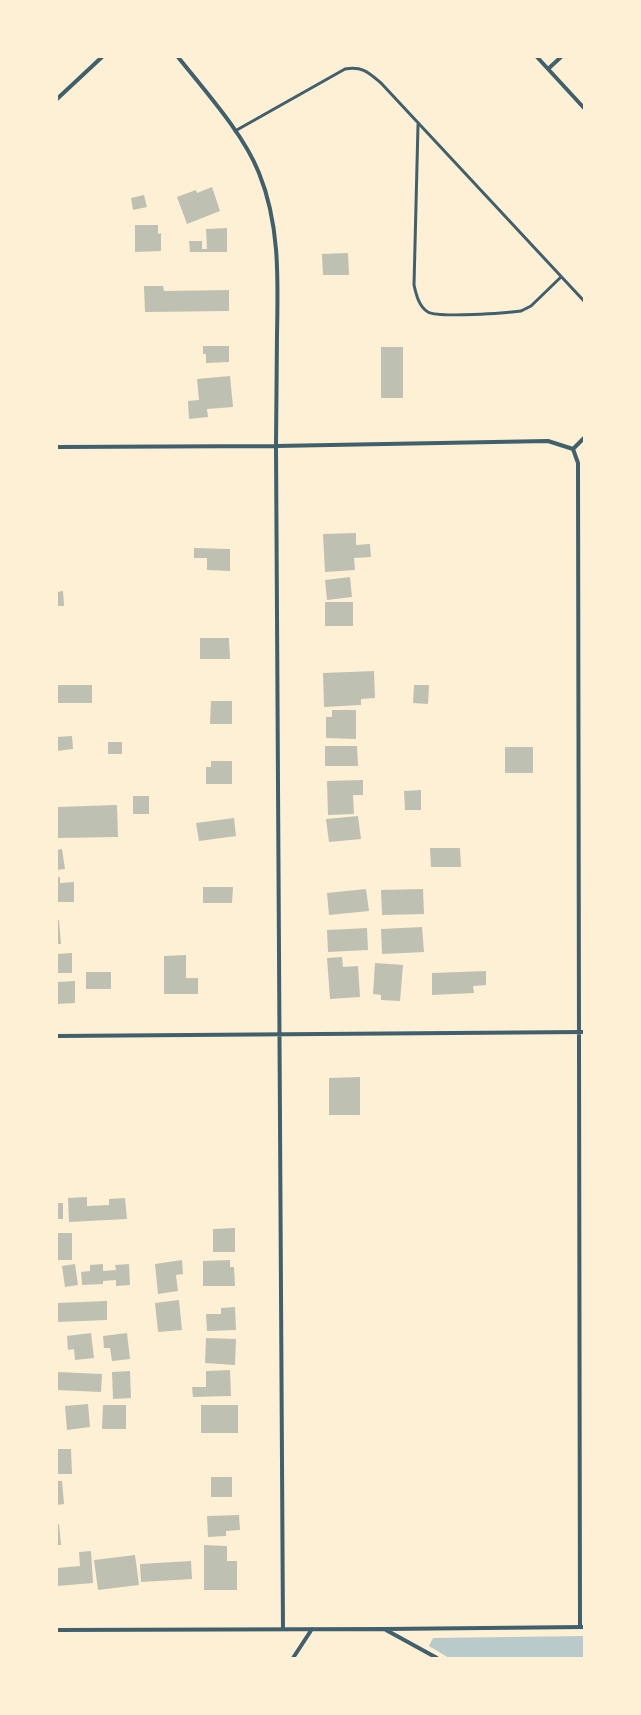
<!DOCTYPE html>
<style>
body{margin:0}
#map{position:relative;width:641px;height:1715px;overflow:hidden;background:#fdf0d5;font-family:Quicksand,sans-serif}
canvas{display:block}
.frame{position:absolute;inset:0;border:58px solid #fdf0d5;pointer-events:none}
</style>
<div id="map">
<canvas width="641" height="1715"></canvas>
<div class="frame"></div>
</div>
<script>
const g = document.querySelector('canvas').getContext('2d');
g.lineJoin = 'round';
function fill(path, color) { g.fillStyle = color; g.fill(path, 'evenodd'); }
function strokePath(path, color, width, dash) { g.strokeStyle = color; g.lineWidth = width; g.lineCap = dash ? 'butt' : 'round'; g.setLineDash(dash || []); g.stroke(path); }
const green = new Path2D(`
 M584 1636V1658H449L429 1646 433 1638Z`);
const building = new Path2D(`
 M212 187 220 211 187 224 177 197 196 190 197 193Z
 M144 195 147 207 133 210 131 198Z
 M135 225H158V234L161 233V251L135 252Z
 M227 228V252H190L189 241H202V249H207L206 229Z
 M348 253 349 275H323L322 254Z
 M144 286H163L164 291 229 290V311L145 312Z
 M203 346H229V362L206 363V354H203Z
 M381 347H403V398H381Z
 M230 376 233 407 207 409 208 417 189 419 188 401 199 400 197 379Z
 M356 533V545L370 544 371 557 354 558 355 570 325 572 323 534Z
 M194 548 230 549V571L207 570V558H194Z
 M350 577 352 597 327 600 325 580Z
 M63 591 64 606H57V592Z
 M325 602H353V626H325Z
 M200 638H229L230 659H200Z
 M374 671 375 698 361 699V705L324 707 323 673Z
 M57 685H92V703H57Z
 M414 685H429L428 704 413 703Z
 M211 701H232V724H210Z
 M332 710H356V739L326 738V717H332Z
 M72 736 73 749 57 751V737Z
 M108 742H122V754H108Z
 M325 746H357L358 766H325Z
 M505 747H533V773H505Z
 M211 761H232V784H206V767H211Z
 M363 780V795H353L354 814 328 815 327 781Z
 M421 790V810H405L404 791Z
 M133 796H149V814H133Z
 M117 805 118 837 57 838V807Z
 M358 816 361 839 329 842 326 819Z
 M234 818 236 836 199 841 196 823Z
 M430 848H460L461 867H431Z
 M62 849 65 869 57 870V850Z
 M57 877H60V883L74 882V902H57Z
 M203 887H233L232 903H203Z
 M366 889 369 911 329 915 327 893Z
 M423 889 424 914 382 915 381 890Z
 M57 920H59L61 944H57Z
 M422 927 424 952 382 954 381 929Z
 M367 928 368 950 328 952 327 930Z
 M72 953V973H57V954Z
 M186 955V978H198V994H164V956Z
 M342 957 343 967 358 966 360 997 330 999 327 958Z
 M375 963 403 965 400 1001 381 1000V995L373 994Z
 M486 971V985L473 986 474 993 432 995V973Z
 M86 972H111V989H86Z
 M75 981V1003L57 1004V982Z
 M360 1077V1115H329V1078Z
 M87 1197V1206L109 1205V1199L125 1198 127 1219 69 1222 68 1198Z
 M57 1203H63V1219H57Z
 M235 1228V1252H213V1229Z
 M57 1233H72V1260H57Z
 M182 1260 183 1274 176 1275 178 1291 158 1294 155 1264Z
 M230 1260V1267H234L235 1286H203V1261Z
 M75 1264 78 1285 65 1287 62 1266Z
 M103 1264V1271L116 1270 115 1265 129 1264 130 1285 116 1286V1280L103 1281V1284L82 1285 81 1272 90 1271V1265Z
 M179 1300 182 1330 158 1332 155 1303Z
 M107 1301V1320L57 1322V1303Z
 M235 1307 236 1330 207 1331 206 1314H221V1308Z
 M91 1333 94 1358 75 1360 74 1349 68 1350 67 1336Z
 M127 1333 130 1359 112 1361 110 1348H104L103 1336Z
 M206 1338 236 1339 235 1365 205 1363Z
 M230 1370 231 1396 193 1397 192 1387H206V1371Z
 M130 1371 131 1398 113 1399 112 1372Z
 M57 1372 102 1374 101 1392 57 1390Z
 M88 1404 90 1427 67 1430 65 1406Z
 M103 1405H126V1429H102Z
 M201 1405H238V1433H201Z
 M57 1449H71L72 1474H57Z
 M211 1477H232V1497H211Z
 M57 1481H62L64 1504 57 1505Z
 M239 1515 240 1530 226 1531V1536L208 1537 207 1516Z
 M59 1524 61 1545H57V1525Z
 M204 1545 227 1546V1561H237V1590H204Z
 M91 1551 93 1583 57 1586V1568L80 1566 79 1552Z
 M135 1555 139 1585 98 1590 94 1560Z
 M191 1561 192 1579 141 1582 140 1564Z`);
const service = new Path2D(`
 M418 125 414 285C416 294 419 307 428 312 438 318 507 313 521 311L531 306 561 277
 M235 131 345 69C362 66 368 72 381 83L584 301`);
const minor = new Path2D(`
 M178 57C205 91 243 133 259 173 280 225 278 279 277 334 277 371 276 409 276 446L283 1629
 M537 57 584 108
 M548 69 561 57
 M57 99 102 57
 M57 447 276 446 548 441 573 449
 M573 449 578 463 580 1627
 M573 449 584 438
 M57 1036 584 1032
 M57 1630 385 1629 584 1627
 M386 1630 437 1658
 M293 1658 312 1629`);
fill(green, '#b9caca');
fill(building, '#bec0b2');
strokePath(service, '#3f606c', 3);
strokePath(minor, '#3f606c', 4);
</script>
